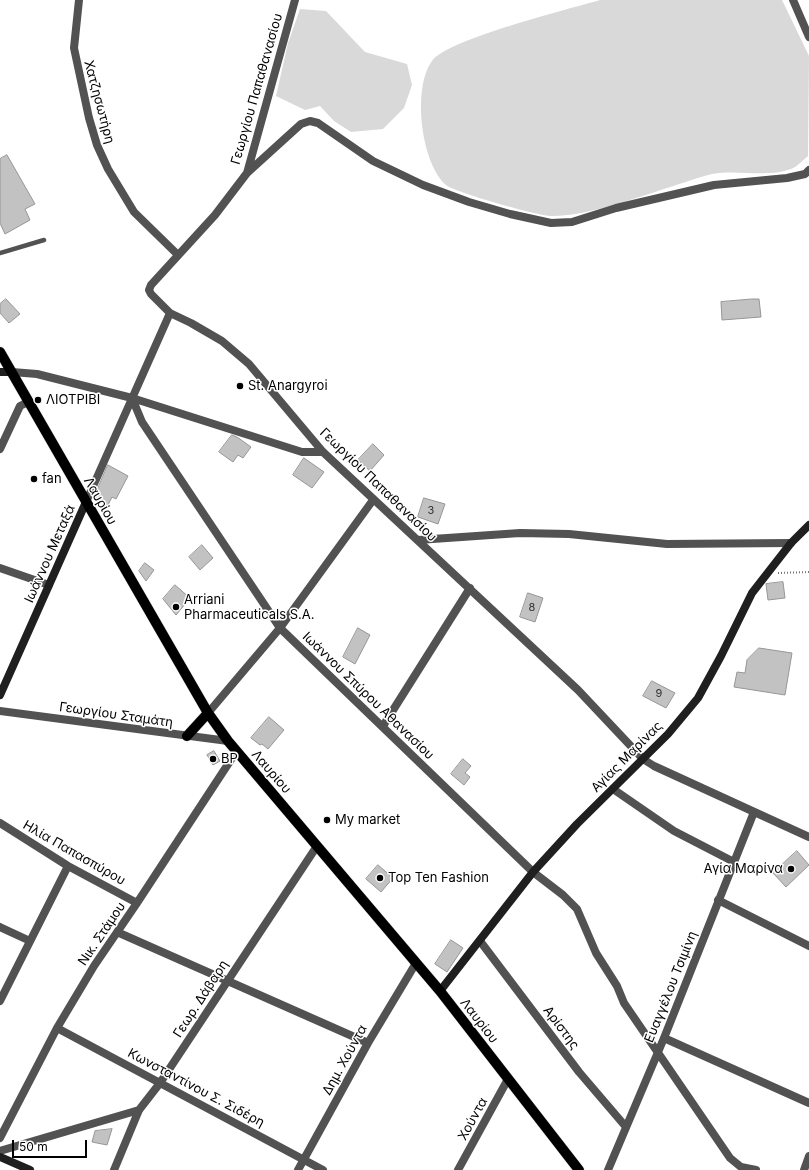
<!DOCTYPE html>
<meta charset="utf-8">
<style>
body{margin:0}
#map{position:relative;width:809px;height:1170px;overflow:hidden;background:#fff;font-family:Inter,sans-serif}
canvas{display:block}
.scale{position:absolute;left:12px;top:1140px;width:75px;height:18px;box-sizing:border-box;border:2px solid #000;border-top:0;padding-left:5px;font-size:12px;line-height:14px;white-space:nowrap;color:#000;-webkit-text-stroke:3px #fff;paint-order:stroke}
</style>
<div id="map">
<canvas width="809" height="1170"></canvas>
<div class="scale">50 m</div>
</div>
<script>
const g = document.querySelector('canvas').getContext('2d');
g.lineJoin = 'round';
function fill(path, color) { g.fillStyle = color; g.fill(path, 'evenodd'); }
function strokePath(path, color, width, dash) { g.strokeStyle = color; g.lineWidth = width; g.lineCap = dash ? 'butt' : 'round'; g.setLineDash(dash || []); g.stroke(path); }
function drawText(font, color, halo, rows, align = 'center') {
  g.font = font + ' Inter,sans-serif'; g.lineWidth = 3; g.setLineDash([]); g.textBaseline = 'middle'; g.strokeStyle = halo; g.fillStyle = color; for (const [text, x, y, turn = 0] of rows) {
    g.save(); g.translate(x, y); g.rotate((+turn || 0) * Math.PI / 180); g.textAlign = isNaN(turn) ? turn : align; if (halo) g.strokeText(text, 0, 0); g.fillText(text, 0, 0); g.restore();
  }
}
const green = new Path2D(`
 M600 0H782L809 56 808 156C803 160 797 167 791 169 767 178 738 169 712 174 703 176 694 179 686 182 646 194 591 216 552 216 538 216 454 192 446 185 421 163 412 88 432 61 447 39 570 9 600 0Z
 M300 9 326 11 365 52 407 64 412 85 404 108 383 129 351 132 334 121 320 106 305 110 276 96 288 43Z`);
const building = new Path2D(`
 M7 155 35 204 25 209 30 220 5 234 0 223V159Z
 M6 299 20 314 9 323 0 313V304Z
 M752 299H759L761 317 722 320 721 302Z
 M232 435 237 437 251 447 243 458 238 455 233 462 219 452Z
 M373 444 384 455 370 471 358 460Z
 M304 458 324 472 312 488 293 475Z
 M108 465 128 476 116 499 112 497 108 505 94 498Z
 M424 498 445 504 438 524 418 517Z
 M202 545 213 558 200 570 189 557Z
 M145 563 154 570 146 581 139 571Z
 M783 582 785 598 768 600 766 584Z
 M175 585 190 598 176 615 163 599Z
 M528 593 543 598 535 622 520 617Z
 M358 628 370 635 355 664 343 657Z
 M759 648 792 653 785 695 734 687 737 672 745 673 747 660Z
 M652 681 675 693 666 708 643 696Z
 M269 717 284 730 268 749 262 744 260 745 251 738Z
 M214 751 220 761 213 765 207 755Z
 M463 759 471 766 465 773 470 777 464 785 451 774Z
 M797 851 809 865 786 887 773 873Z
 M378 865 393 878 381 892 366 879Z
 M451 940 463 948 447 972 435 964Z
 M112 1129 107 1145 92 1142 95 1131Z`);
const path = new Path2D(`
 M778 573 809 572`);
const lane = new Path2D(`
 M0 253 44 240`);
const street = new Path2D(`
 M79 0 74 48 89 118 97 145 108 169 134 212 177 254
 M295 0 247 173 215 215 151 285 149 290 151 294 170 313 191 323 222 341 249 364 323 452 578 690 643 759 654 766 809 837
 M793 0 809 37
 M247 173 301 124 310 121 318 123 373 161 423 185 469 202 510 214 551 223 572 222 616 208 714 185 787 178 805 174 809 170
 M12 372 37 374 132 398 302 452H323
 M132 398 142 422 280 628 533 872 563 895 577 909 596 953 617 986 624 1003 730 1158 741 1167 756 1170
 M0 449 20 406 28 402
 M86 502 170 313
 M418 540 520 533 569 534 667 544 791 543
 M0 568 49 585
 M0 711 228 741
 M208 713 280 628 373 500
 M383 726 470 588
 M613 789 674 831 734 862
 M0 823 68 866 137 903
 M718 900 809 946
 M0 927 30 941
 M117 932 368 1043
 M480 941 579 1072 626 1127
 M0 1001 68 866
 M57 1028 323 1170
 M664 1038 809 1103
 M0 1138 57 1028 94 966 137 903 236 752
 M0 1151 139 1110
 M114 1170 139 1110 160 1083 317 846
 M298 1170 368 1043 416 963
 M458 1170 508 1079
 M608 1170 664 1038 754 812
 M804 1170 809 1156`);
const secondary = new Path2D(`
 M0 372H12
 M0 695 86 502
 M440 991 533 872 577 824 668 734 698 698 721 656 752 593 791 543 809 525
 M0 1157 30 1170`);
const primary = new Path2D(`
 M0 352 208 713 228 741 440 991 579 1170
 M187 736 208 713`);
const markers = [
 [240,386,4,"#000"],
 [38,400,4,"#000"],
 [34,479,4,"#000"],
 [176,607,4,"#000"],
 [213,759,4,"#000"],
 [327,820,4,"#000"],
 [791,869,4,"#000"],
 [380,878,4,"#000"]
];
const numberNames = [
 ["3",431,511],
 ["8",532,608],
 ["9",659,694]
];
const streetNames = [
 ["Γεωργίου Παπαθανασίου",257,89,-74],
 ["Χατζησωτήρη",99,102,75],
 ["Γεωργίου Παπαθανασίου",378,485,44],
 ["Λαυρίου",100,501,60],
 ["Ιωάννου Μεταξά",50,554,-66],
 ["Ιωάννου Σπύρου Αθανασίου",368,696,44],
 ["Γεωργίου Σταμάτη",116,715,8],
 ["Αγίας Μαρίνας",627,757,-45],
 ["Λαυρίου",271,772,49],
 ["Ηλία Παπασπύρου",74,853,30],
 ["Νικ. Στάμου",102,934,-56],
 ["Ευαγγέλου Τσιμίνη",671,987,-68],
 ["Γεωρ. Δάβαρη",201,999,-57],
 ["Λαυρίου",479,1021,52],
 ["Αρίστης",561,1028,53],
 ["Δημ. Χούντα",345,1060,-61],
 ["Κωνσταντίνου Σ. Σιδέρη",196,1088,28],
 ["Χούντα",473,1119,-61]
];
const poiNames = [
 ["St. Anargyroi",248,386],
 ["ΛΙΟΤΡΙΒΙ",46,400],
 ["fan",42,479],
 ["Arriani",184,600],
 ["Pharmaceuticals S.A.",184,615],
 ["BP",221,759],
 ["My market",335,820],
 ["Αγία Μαρίνα",783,869,"right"],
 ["Top Ten Fashion",388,878]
];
fill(green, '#d9d9d9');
fill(building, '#c2c2c2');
strokePath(building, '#969696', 1);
strokePath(primary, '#dbdbdb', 11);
strokePath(path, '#747474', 2, [1, 2]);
strokePath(lane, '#525252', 4.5);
strokePath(street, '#525252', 8);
strokePath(secondary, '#1f1f1f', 8);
strokePath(primary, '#000', 10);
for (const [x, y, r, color] of markers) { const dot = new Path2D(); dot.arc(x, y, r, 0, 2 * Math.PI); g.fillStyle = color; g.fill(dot); strokePath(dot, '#fff', 1.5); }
drawText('11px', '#303030', null, numberNames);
drawText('13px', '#000', '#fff', streetNames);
drawText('13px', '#000', '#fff', poiNames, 'left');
</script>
